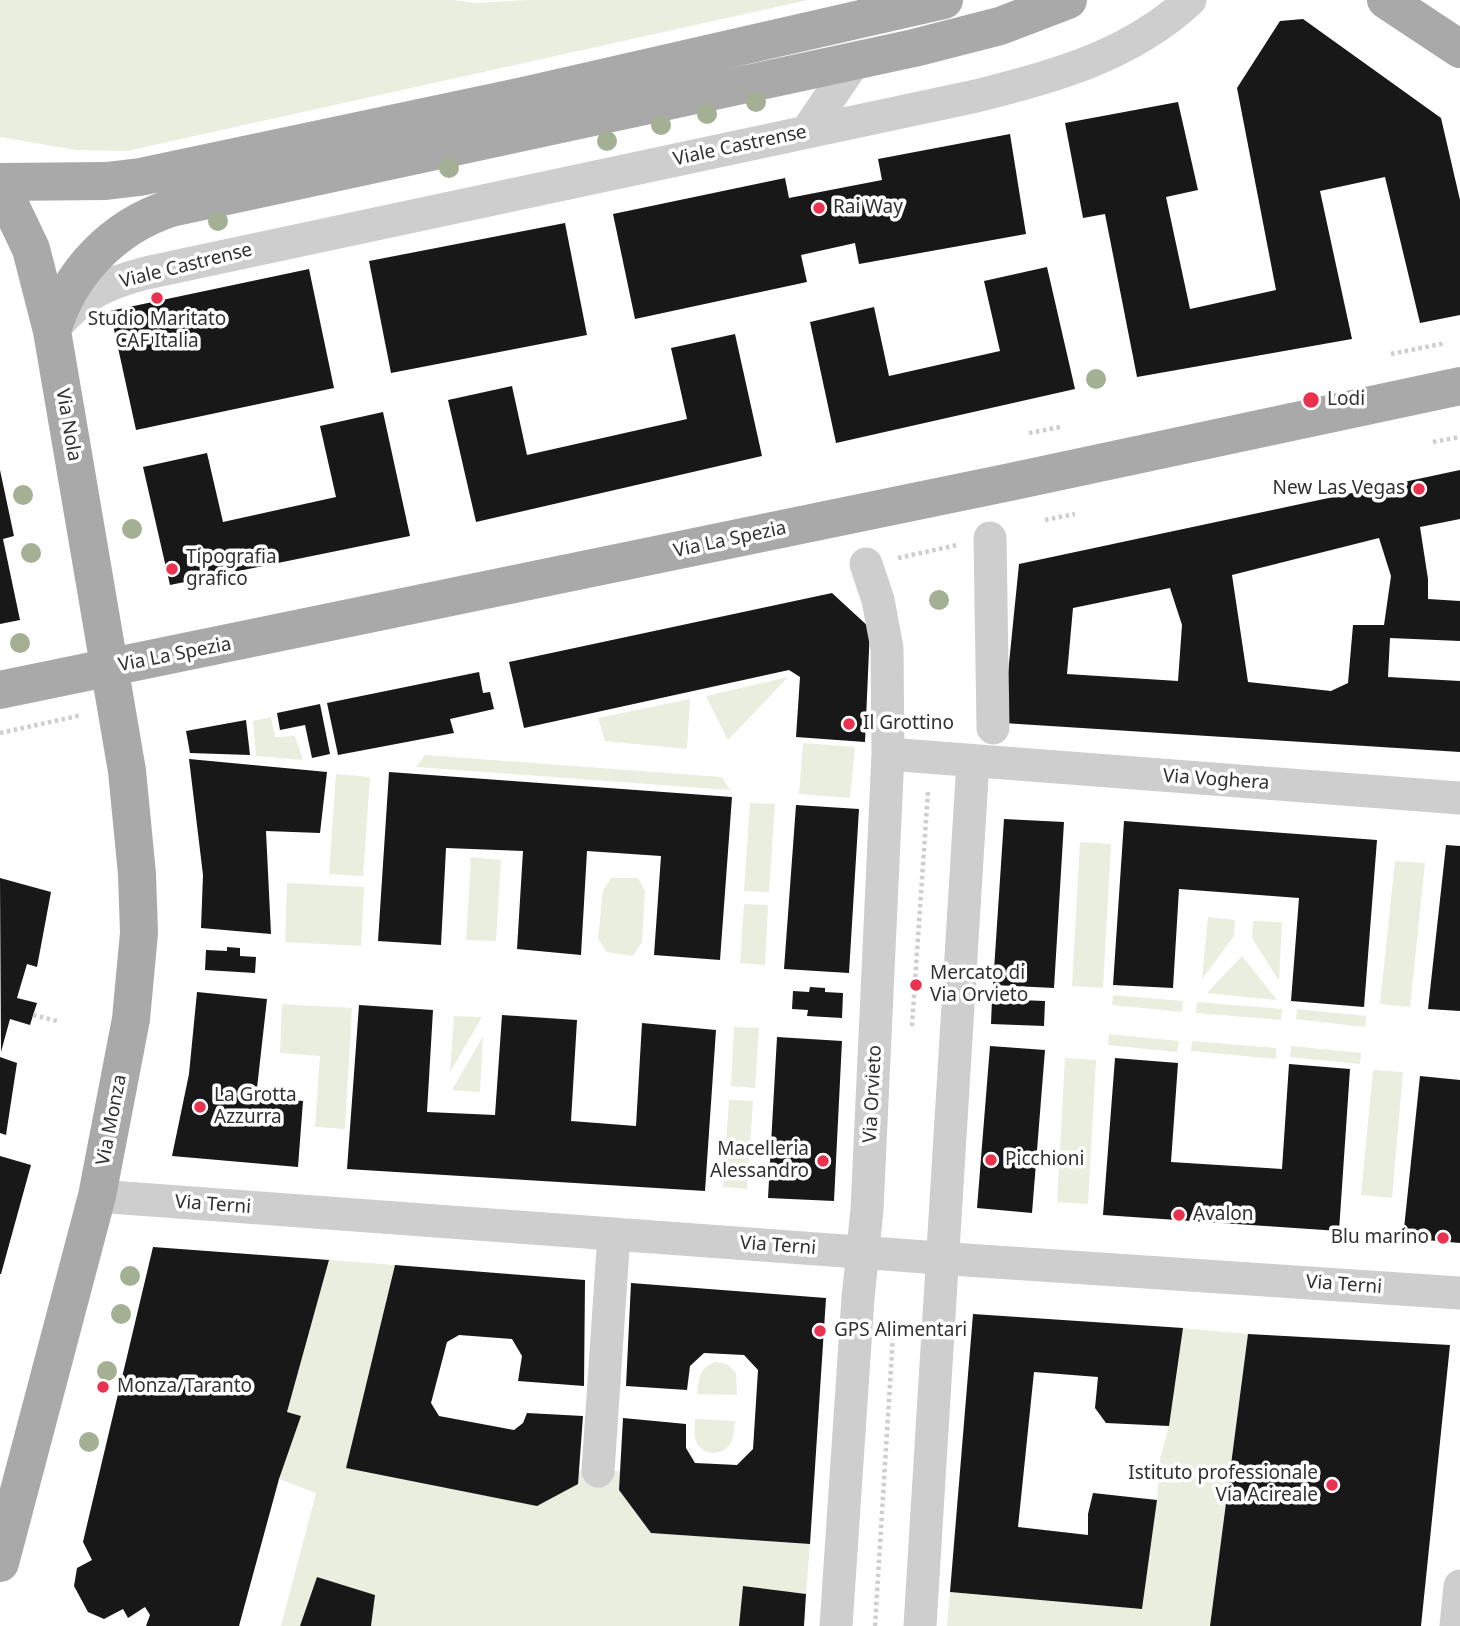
<!DOCTYPE html>
<style>
body{margin:0}
canvas{display:block;background:#fff}
</style>
<canvas width="1460" height="1626"></canvas>
<script>
const g = document.querySelector('canvas').getContext('2d');
g.lineJoin = 'round';
function fill(path, color) { g.fillStyle = color; g.fill(path, 'evenodd'); }
function strokePath(path, color, width, dash) { g.strokeStyle = color; g.lineWidth = width; g.lineCap = dash ? 'butt' : 'round'; g.setLineDash(dash || []); g.stroke(path); }
function drawText(font, color, halo, rows, align = 'center') {
  g.font = font + ' "Noto Sans",sans-serif'; g.lineWidth = 7; g.setLineDash([]); g.textBaseline = 'middle'; g.strokeStyle = halo; g.fillStyle = color; for (const [text, x, y, turn = 0] of rows) {
    g.save(); g.translate(x, y); g.rotate((+turn || 0) * Math.PI / 180); g.textAlign = isNaN(turn) ? turn : align; if (halo) g.strokeText(text, 0, 0); g.fillText(text, 0, 0); g.restore();
  }
}
const green = new Path2D(`
 M0 0H453L476 3 527 0H808L127 151 76 150 0 137Z
 M788 677 728 740 706 696Z
 M690 699 687 749 605 741 598 718Z
 M271 717 275 737 295 736 303 760 256 756 253 721Z
 M803 743 855 747 850 798 799 794Z
 M425 755 722 777 730 790 416 767Z
 M336 774 370 777 363 876 329 874Z
 M750 803 775 804 769 892 744 891Z
 M1080 842 1111 844 1103 988 1072 986Z
 M471 857 501 860 496 941 466 940Z
 M1395 861 1425 863 1410 1007 1380 1004Z
 M611 878H638L645 891 642 942 633 956 607 952 598 939 603 890Z
 M287 883 364 887 361 946 285 942Z
 M744 904 768 905 765 965 740 963Z
 M1208 917 1235 920 1234 936 1202 979Z
 M1253 921 1282 922 1279 981 1252 938Z
 M1242 956 1277 1000 1207 993Z
 M1113 995 1183 1001 1182 1012 1112 1005Z
 M1197 1002 1282 1009 1281 1020 1196 1013Z
 M282 1004 352 1008 345 1129 315 1127 320 1056 280 1053Z
 M1297 1009 1366 1016 1365 1027 1296 1019Z
 M454 1016 482 1017 450 1072Z
 M734 1027 759 1028 755 1088 731 1086Z
 M1109 1034 1179 1041 1177 1052 1108 1045Z
 M483 1036 480 1092 452 1090Z
 M1192 1041 1276 1048V1059L1191 1051Z
 M1291 1046 1361 1053 1360 1064 1290 1057Z
 M1065 1058 1096 1060 1088 1204 1057 1202Z
 M1373 1070 1403 1072 1392 1198 1361 1195Z
 M729 1100 753 1101 747 1189 723 1187Z
 M329 1260 395 1265 347 1468 620 1471 619 1490 651 1533 810 1544 806 1594 743 1586 739 1626H371L375 1595 317 1577 300 1626H281L316 1493 279 1479 301 1416 287 1412Z
 M1183 1328 1248 1334 1210 1626H947L950 1592 1142 1609 1157 1500 1160 1459 1169 1426Z
 M715 1362 727 1364 736 1373 737 1395 697 1394C699 1379 699 1368 715 1362Z
 M695 1419 735 1421C734 1428 734 1437 730 1444 723 1456 703 1456 697 1443 693 1436 695 1427 695 1419Z`);
const building = new Path2D(`
 M1303 19 1441 118 1460 200V315L1420 323 1385 177 1320 191 1352 339 1137 377 1105 214 1083 218 1065 123 1178 102 1198 190 1166 197 1190 309 1276 290 1237 88 1280 21Z
 M1010 134 1026 234 859 264 855 243 801 255 807 282 635 319 613 214 785 178 789 198 882 180 878 159Z
 M565 223 587 335 391 373 369 261Z
 M1047 267 1075 389 836 443 810 322 874 307 889 376 1000 351 984 281Z
 M309 269 334 388 136 430 110 311Z
 M735 334 762 456 476 522 448 400 512 386 527 455 687 419 671 348Z
 M383 412 410 536 170 585 143 467 207 453 223 522 336 497 320 426Z
 M0 470 14 536 3 539 20 620 0 624Z
 M1460 470V519L1420 527 1428 579V599L1460 601V641L1390 638 1388 677 1460 681V752L1003 723 1019 564ZM1379 538 1391 576 1384 625H1353L1348 683 1331 691 1248 682 1232 575ZM1170 588 1182 625 1178 681 1067 674 1073 608Z
 M832 593 870 628 865 742 796 737 800 677 789 670 524 728 509 662Z
 M479 672 483 693 490 692 494 709 450 719 454 733 338 755 327 703Z
 M320 704 330 754 312 758 305 725 280 730 277 713Z
 M246 720 250 755 190 753 186 731Z
 M189 759 327 772 320 833 266 831 271 934 201 928 203 875Z
 M389 772 732 797 720 960 654 955 661 856 587 851 581 955 517 949 523 851 446 848 441 945 378 941Z
 M796 805 859 809 849 973 784 969Z
 M1004 819 1064 822 1054 988 993 985Z
 M1124 821 1377 840 1364 1007 1291 1001 1299 898 1179 889 1173 988 1113 985Z
 M1446 845 1460 846V1011L1428 1009Z
 M0 878 51 892 37 967 27 964 17 998 37 1003 30 1025 10 1019 1 1052Z
 M227 947 240 948V956L256 957 255 973 205 970 206 950 227 951Z
 M810 987 825 988V992L843 993 842 1018 807 1016 808 1010 792 1009 793 991 809 992Z
 M197 992 267 999 256 1097 303 1101 298 1167 172 1156 189 1074Z
 M992 999 1045 1001 1044 1026 991 1024Z
 M359 1005 433 1010 427 1112 495 1115 502 1015 577 1020 571 1121 636 1126 642 1023 716 1030 705 1191 347 1169Z
 M777 1037 842 1041 834 1201 768 1198Z
 M990 1046 1045 1050 1032 1213 977 1208Z
 M0 1057 17 1063 6 1135 0 1133Z
 M1115 1058 1178 1063 1171 1162 1282 1169 1289 1064 1350 1069 1339 1231 1103 1215Z
 M1420 1076 1460 1080V1243L1403 1238Z
 M0 1156 31 1165 1 1274H0Z
 M153 1247 329 1260 287 1412 301 1416 279 1479 239 1626H146L150 1615 145 1607 128 1618 123 1609 104 1619 88 1612 74 1586 77 1568 92 1560 83 1542 86 1529Z
 M395 1265 585 1280 584 1386 518 1381 522 1356 512 1339 459 1335 447 1342 431 1403 439 1416 514 1430 523 1423 527 1413 583 1416 578 1484 537 1506 346 1468Z
 M631 1283 826 1298 810 1544 651 1533 619 1490 623 1418 686 1424V1448L695 1463 737 1465 753 1449 758 1370 744 1355 704 1353 690 1366 687 1390 626 1386Z
 M973 1314 1183 1328 1169 1426 1106 1423 1095 1408 1098 1377 1034 1372 1018 1527 1088 1535V1514L1093 1493 1157 1500 1142 1609 950 1592Z
 M1248 1334 1450 1345 1421 1626H1210Z
 M317 1577 375 1595 371 1626H300Z
 M743 1586 806 1594 804 1626H739Z`);
const path = new Path2D(`
 M1391 354 1446 343
 M1029 433 1060 427
 M1433 442 1460 437
 M1045 520 1075 514
 M898 558 957 545
 M0 733 82 715
 M33 1015 57 1021
 M912 1026 928 791
 M875 1626 894 1319`);
const minor = new Path2D(`
 M807 131 854 62
 M58 324C85 293 107 283 146 273L976 96C1053 77 1130 56 1190 0
 M990 538 993 728
 M888 754 1460 798
 M97 1196 966 1260 1460 1293
 M598 1471 614 1234
 M836 1626 858 1298 867 1210 888 754 887 648 878 600 866 564
 M920 1626 973 761
 M1456 1626 1460 1586`);
const major = new Path2D(`
 M1386 0 1460 49
 M0 182 106 181 140 177 523 96 944 0
 M0 191 11 207 31 249 52 331 127 771 137 874 139 933 131 1019 97 1196 0 1563
 M52 331C69 273 113 227 171 208L914 48 1000 26 1068 0
 M0 690 1010 482 1460 386`);
const trees = [
 [756,102],
 [707,114],
 [661,125],
 [607,141],
 [449,168],
 [218,221],
 [1096,379],
 [23,495],
 [132,529],
 [31,553],
 [939,600],
 [20,643],
 [130,1276],
 [121,1314],
 [107,1371],
 [89,1442]
];
const markers = [
 [819,208,7,"#ea324f"],
 [157,298,7,"#ea324f"],
 [1311,400,9,"#ea324f"],
 [1419,489,7,"#ea324f"],
 [172,569,7,"#ea324f"],
 [849,724,7,"#ea324f"],
 [916,985,7,"#ea324f"],
 [200,1107,7,"#ea324f"],
 [991,1160,7,"#ea324f"],
 [823,1161,7,"#ea324f"],
 [1179,1215,7,"#ea324f"],
 [1443,1238,7,"#ea324f"],
 [820,1331,7,"#ea324f"],
 [103,1387,7,"#ea324f"],
 [1332,1485,7,"#ea324f"]
];
const streetNames = [
 ["Viale Castrense",740,146,-12],
 ["Viale Castrense",186,266,-14],
 ["Via Nola",68,425,80],
 ["Via La Spezia",730,540,-12],
 ["Via La Spezia",175,655,-11],
 ["Via Voghera",1216,780,4],
 ["Via Orvieto",873,1094,-87],
 ["Via Monza",112,1120,-79],
 ["Via Terni",213,1205,4],
 ["Via Terni",778,1246,4],
 ["Via Terni",1344,1285,4]
];
const poiNames = [
 ["Rai Way",833,208],
 ["Studio Maritato",157,320,"center"],
 ["CAF Italia",157,342,"center"],
 ["Lodi",1327,400],
 ["New Las Vegas",1405,489,"right"],
 ["Tipografia",186,558],
 ["grafico",186,580],
 ["Il Grottino",863,724],
 ["Mercato di",930,974],
 ["Via Orvieto",930,996],
 ["La Grotta",214,1096],
 ["Azzurra",214,1118],
 ["Macelleria",809,1150,"right"],
 ["Alessandro",809,1172,"right"],
 ["Picchioni",1005,1160],
 ["Avalon",1193,1215],
 ["Blu marino",1429,1238,"right"],
 ["GPS Alimentari",834,1331],
 ["Monza/Taranto",117,1387],
 ["Istituto professionale",1318,1474,"right"],
 ["Via Acireale",1318,1496,"right"]
];
fill(green, '#e9eedf');
fill(building, '#181818');
strokePath(path, '#cecece', 4.5, [3.5, 3.5]);
strokePath(minor, '#cecece', 33);
strokePath(major, '#a9a9a9', 38);
g.fillStyle = '#a3b094';
for (const [x, y] of trees) { g.beginPath(); g.arc(x, y, 10, 0, 2 * Math.PI); g.fill(); }
for (const [x, y, r, color] of markers) { const dot = new Path2D(); dot.arc(x, y, r, 0, 2 * Math.PI); g.fillStyle = color; g.fill(dot); strokePath(dot, '#fff', 2.5); }
drawText('19px', '#313131', '#fff', streetNames);
drawText('19px', '#313131', '#fff', poiNames, 'left');
</script>
